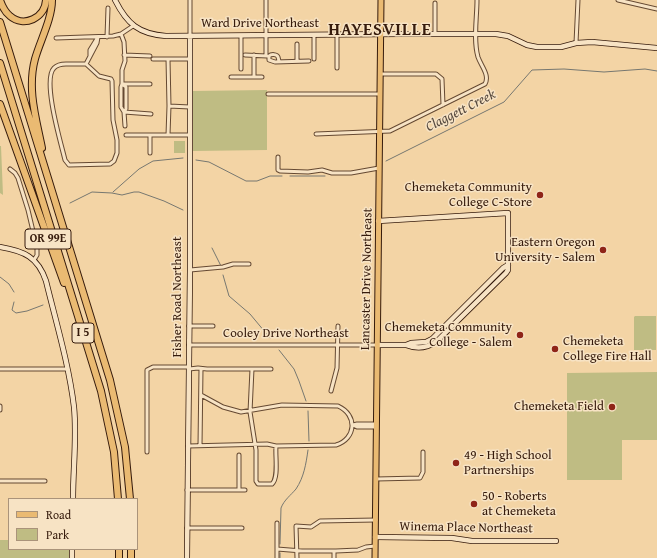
<!DOCTYPE html>
<style>
body{margin:0}
#map{position:relative;width:657px;height:558px;overflow:hidden;background:#f3d4a5;font-family:"Gentium Book Plus",serif}
canvas{display:block}
.legend{position:absolute;left:8px;top:498px;width:130px;height:52px;box-sizing:border-box;background:#f7e3c4;border:1px solid #aa937a;margin:0;padding:5px 7px;list-style:none;font-size:12px;color:#361b0c}
.legend li{display:flex;align-items:center;gap:8px;height:20px}
.legend b{width:20px;border:1px solid #aa937a}
</style>
<div id="map">
<canvas width="657" height="558"></canvas>
<ul class="legend">
<li><b style="height:5px;background:#eaba72"></b>Road</li>
<li><b style="height:11px;background:#bfbc83"></b>Park</li>
</ul>
</div>
<script>
const g = document.querySelector('canvas').getContext('2d');
g.lineJoin = 'round';
function fill(path, color) { g.fillStyle = color; g.fill(path, 'evenodd'); }
function strokePath(path, color, width, dash) { g.strokeStyle = color; g.lineWidth = width; g.lineCap = dash ? 'butt' : 'round'; g.setLineDash(dash || []); g.stroke(path); }
function drawText(font, color, halo, rows, align = 'center') {
  g.font = font + ' "Gentium Book Plus",serif'; g.lineWidth = 3; g.setLineDash([]); g.textBaseline = 'middle'; g.strokeStyle = halo; g.fillStyle = color; for (const [text, x, y, turn = 0] of rows) {
    g.save(); g.translate(x, y); g.rotate((+turn || 0) * Math.PI / 180); g.textAlign = isNaN(turn) ? turn : align; if (halo) g.strokeText(text, 0, 0); g.fillText(text, 0, 0); g.restore();
  }
}
const green = new Path2D(`
 M267 90V150L193 151 192 91Z
 M174 141H185V153H174Z
 M0 146H1L3 195 0 193Z
 M635 316H656V350H634V317Z
 M657 372V440H622V480H567V373Z
 M0 540H9V549H69V558H0Z`);
const stream = new Path2D(`
 M196 160 209 162 246 181H257L270 176H282
 M386 161 504 102 532 70 564 69 604 72 645 69 657 71
 M290 176H325
 M113 192 139 169 153 161 183 158
 M70 203 92 192 112 193 122 195 134 192H139L164 201 183 210
 M212 248 221 266
 M223 275 229 296 250 314 270 338
 M0 277 9 284 14 292
 M14 302 12 310 16 313 27 311 43 305
 M279 350 294 369 299 381 306 401
 M308 411 309 441
 M280 544 281 508C284 500 291 495 296 489 304 477 306 464 308 450
 M280 558V553`);
const street = new Path2D(`
 M618 0 657 9
 M121 34 124 42 125 61 122 70V84L121 87V107L124 112 125 126
 M435 34V3
 M190 36V0
 M241 36V69
 M107 37 108 8
 M56 38 113 36 121 34 133 26
 M576 43 578 0
 M297 44V61
 M124 55 150 56
 M245 55 267 56
 M254 55V77
 M266 55V0
 M90 56V50L98 37
 M153 59H168
 M314 59V35
 M279 61 278 57C277 54 271 54 269 56V60L275 62 309 61
 M66 64H86L99 76 111 79 112 81 113 120 117 140V153L114 161 110 164 69 165 65 160C61 143 42 80 54 68 57 65 62 64 66 64Z
 M86 64 97 43 98 37
 M337 68V34
 M380 74H436L442 79 443 105
 M231 77H262
 M122 84 126 87V109L124 112
 M122 84H150
 M268 94H380
 M190 107 169 106 168 59H190
 M124 112 151 114
 M316 134 390 131 485 84C490 75 481 66 478 57 473 40 477 18 477 0
 M126 135H168L169 106
 M150 135V153
 M168 135H190
 M278 157V170L280 171 308 172 322 170 332 173H351L379 168
 M10 169 15 173 18 178 28 210 37 248V255L34 260
 M190 270 223 267 233 264H249
 M189 326H213
 M189 345H377
 M0 369H67
 M189 369 198 368 207 369H271
 M252 369 250 412 256 450V481L258 484H272C279 478 275 456 276 446
 M331 391 337 368 338 326
 M0 406V410
 M353 425 357 427H376
 M353 425 357 424H376
 M188 446 267 444 276 446 336 445C356 439 358 415 338 406L282 405 241 412 223 407 201 395
 M200 446 201 369
 M147 452V370L153 367H189
 M239 455V490
 M376 479 420 478 423 472V452
 M0 481H45
 M187 490H245
 M187 528H242
 M277 549 302 551H336L358 550 366 547 375 546
 M334 551V558
 M277 558V523
 M297 558 296 526 311 527 320 521 376 520`);
const secondary = new Path2D(`
 M115 0C127 24 139 34 166 36L400 34H496L508 36 527 45 537 47H561L576 43 592 42 657 48
 M378 221 508 213V270L506 273 436 342C427 348 416 349 406 345
 M0 247C24 251 38 257 46 281 56 322 69 365 74 407 77 437 73 468 73 499
 M377 345H406L411 343 426 342 432 339 503 268 508 265
 M375 537 452 538 472 541H556
 M72 558V549
 M187 558 190 270V36`);
const primary = new Path2D(`
 M375 558 381 0`);
const highway = new Path2D(`
 M0 0C2 6 5 12 10 16 24 28 45 18 46 0
 M0 22 110 380 125 447 130 499
 M0 63 101 391 114 452 118 499
 M0 104 64 283
 M42 148C36 118 27 89 35 59 40 41 52 19 52 0
 M119 549V558
 M131 558V549`);
const markers = [
 [540,195,4,"#8f2418"],
 [603,250,4,"#8f2418"],
 [520,335,4,"#8f2418"],
 [555,349,4,"#8f2418"],
 [612,407,4,"#8f2418"],
 [456,463,4,"#8f2418"],
 [474,504,4,"#8f2418"]
];
const shields = [
 [48,239,46],
 [83,333,22]
];
const shieldNames = [
 ["OR 99E",48,239],
 ["I 5",83,333]
];
const streetNames = [
 ["Ward Drive Northeast",260,24],
 ["Lancaster Drive Northeast",367,279,-89],
 ["Fisher Road Northeast",178,297,-90],
 ["Cooley Drive Northeast",286,334],
 ["Winema Place Northeast",466,528,1]
];
const poiNames = [
 ["Chemeketa Community",532,188],
 ["College C-Store",532,203],
 ["Eastern Oregon",595,243],
 ["University - Salem",595,258],
 ["Chemeketa Community",512,328],
 ["College - Salem",512,343],
 ["Chemeketa",563,342,"left"],
 ["College Fire Hall",563,357,"left"],
 ["Chemeketa Field",604,407],
 ["49 - High School",464,456,"left"],
 ["Partnerships",464,471,"left"],
 ["50 - Roberts",482,497,"left"],
 ["at Chemeketa",482,512,"left"]
];
const waterNames = [
 ["Claggett Creek",461,111,-27]
];
const districtNames = [
 ["HAYESVILLE",380,31]
];
fill(green, '#bfbc83');
strokePath(stream, '#767770', 1);
strokePath(street, '#654932', 5);
strokePath(secondary, '#361b0c', 6);
strokePath(primary, '#361b0c', 7);
strokePath(highway, '#361b0c', 8);
strokePath(street, '#f7e3c4', 3);
strokePath(secondary, '#f7e3c4', 4.5);
strokePath(primary, '#eaba72', 5);
strokePath(highway, '#eaba72', 6);
for (const [x, y, r, color] of markers) { const dot = new Path2D(); dot.arc(x, y, r, 0, 2 * Math.PI); g.fillStyle = color; g.fill(dot); strokePath(dot, '#f7e3c4', 1.5); }
for (const [x, y, w] of shields) { const box = new Path2D(); box.roundRect(x - w / 2, y - 10, w, 20, 3); g.fillStyle = '#f7e3c4'; g.fill(box); strokePath(box, '#361b0c', 1); }
drawText('bold 12px', '#361b0c', null, shieldNames);
drawText('13px', '#361b0c', '#f7e3c4', streetNames);
drawText('13px', '#361b0c', '#f7e3c4', poiNames, 'right');
drawText('italic 14px', '#56493e', '#f7e3c4', waterNames);
g.letterSpacing = '1px';
drawText('bold 17px', '#361b0c', '#f7e3c4', districtNames);
g.letterSpacing = '0px';
</script>
